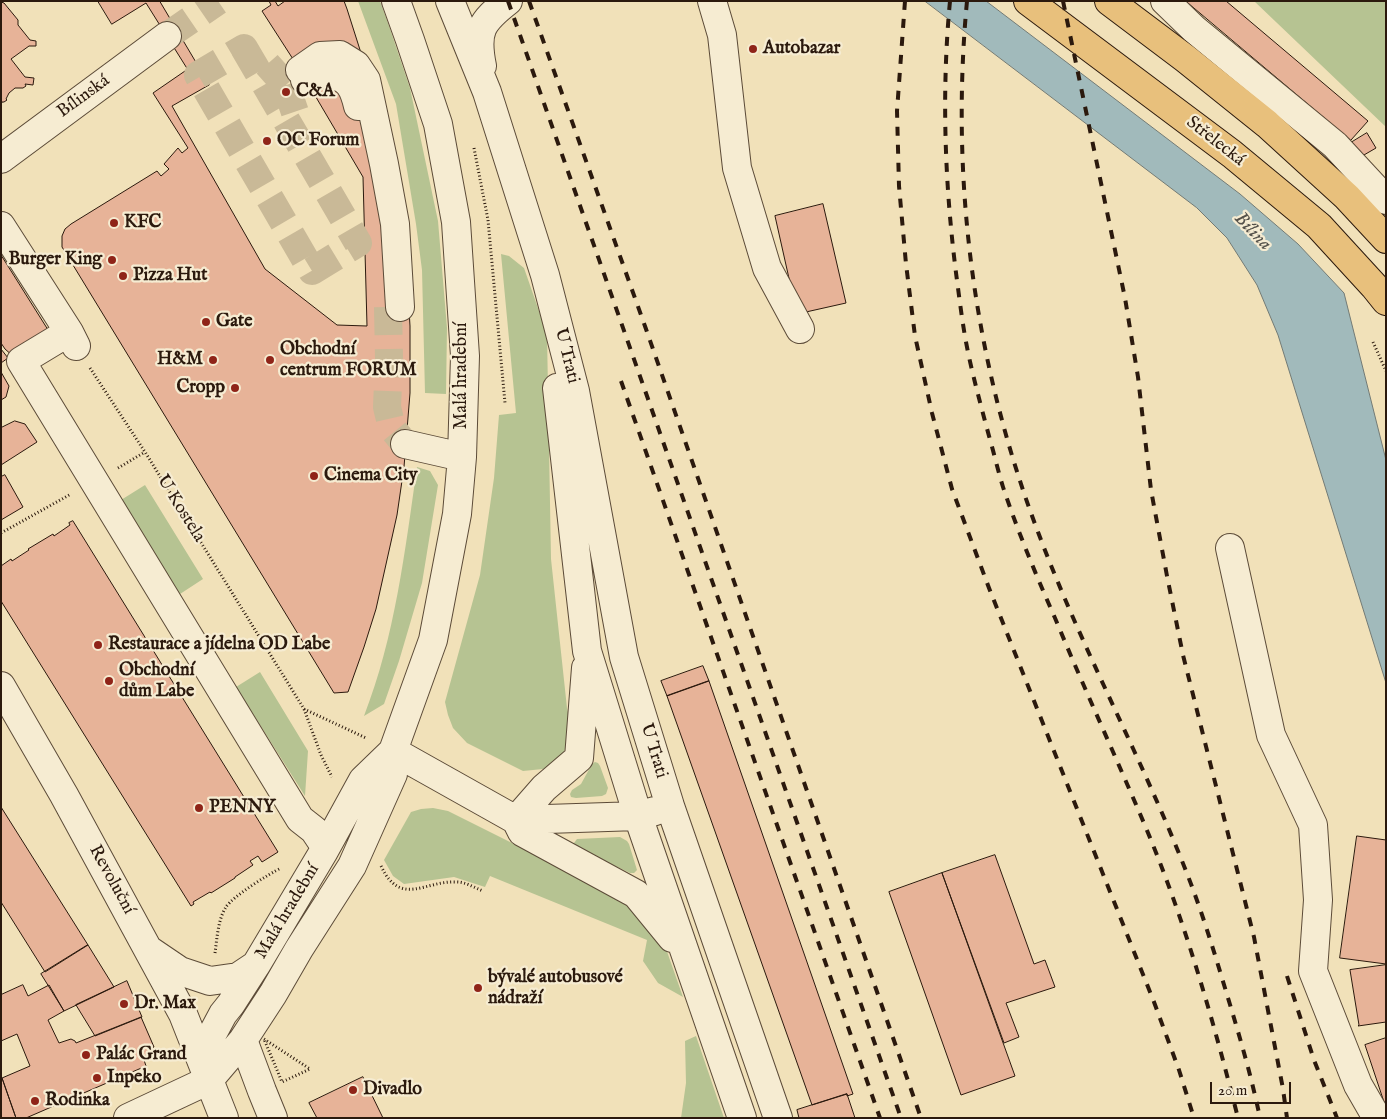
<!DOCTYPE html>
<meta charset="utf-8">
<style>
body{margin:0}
#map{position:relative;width:1387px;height:1119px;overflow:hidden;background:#f1e1b9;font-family:"IM FELL English",serif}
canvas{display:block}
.frame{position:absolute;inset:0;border:2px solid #2b190d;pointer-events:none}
.scale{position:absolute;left:1210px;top:1082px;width:81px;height:22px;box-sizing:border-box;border:2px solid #2b190d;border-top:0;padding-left:6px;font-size:15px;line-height:18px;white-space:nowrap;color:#2b190d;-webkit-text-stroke:4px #f6ecd2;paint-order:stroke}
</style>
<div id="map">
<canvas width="1387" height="1119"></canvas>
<div class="frame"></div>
<div class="scale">20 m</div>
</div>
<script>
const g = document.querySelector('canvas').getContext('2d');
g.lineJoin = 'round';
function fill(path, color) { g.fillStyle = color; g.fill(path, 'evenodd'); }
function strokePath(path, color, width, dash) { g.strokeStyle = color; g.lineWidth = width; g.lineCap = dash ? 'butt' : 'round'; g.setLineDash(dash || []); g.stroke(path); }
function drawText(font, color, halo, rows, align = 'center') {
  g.font = font + ' "IM FELL English",serif'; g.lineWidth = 4.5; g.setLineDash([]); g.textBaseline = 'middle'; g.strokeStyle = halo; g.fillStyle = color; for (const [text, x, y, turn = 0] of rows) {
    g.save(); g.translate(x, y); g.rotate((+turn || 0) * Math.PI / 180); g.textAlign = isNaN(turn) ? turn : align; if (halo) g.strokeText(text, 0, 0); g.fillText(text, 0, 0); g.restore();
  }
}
const green = new Path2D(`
 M358 1H380L388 23 410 88 438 221 447 328 446 394 425 393 422 270 416 224 396 104Z
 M1254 1H1386V127Z
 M501 254 509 256 524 268 547 334 551 559 567 708 571 725 568 741 564 752 557 763 543 769 523 771 467 743 453 728 448 715 445 702 480 575 494 478 499 415 516 413Z
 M417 467 430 471 438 485 422 583 399 661 384 704 364 716C395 637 405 551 417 467Z
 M145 485 203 579 180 594 121 500Z
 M260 672 308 751 305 796 236 687Z
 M595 762 598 763 600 766 608 788 606 794 602 796 576 798 571 797 570 794 572 790 581 784 592 764Z
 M433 808 448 811 636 905 664 943 683 997 658 983 643 961 647 940 490 876 485 887 454 877 404 884 393 876 384 860 411 812 421 809Z
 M620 837 627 841 629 844 637 870 634 873H630L574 846V843L577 839Z
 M696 1036 724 1118H681L686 1083 685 1041Z`);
const water = new Path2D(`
 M925 1H986L1240 194 1298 244 1344 293 1386 460V683L1278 335 1257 285 1227 238 1197 208Z`);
const building = new Path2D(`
 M98 1H275L278 6 285 1H344L347 9 368 75 406 260 410 326V393L404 467 397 515 376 609 364 647 348 692 334 693 62 247V236L65 229 71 224 157 171 161 176 169 169 164 164 178 148 182 153 188 148 153 93 185 71 186 72 188 70 146 3 112 24Z
 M160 1H269L271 5 262 11 300 70 363 177 367 326 337 325 265 269 172 106 209 85Z
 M1186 1H1226L1368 121 1351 140Z
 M1 2 4 3 18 20V25L30 40 36 41V46H29L11 59 25 77 34 78 33 85 25 84 26 86 23 88H15L9 93 6 99 7 100 4 102H2L1 105Z
 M1367 133 1376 148 1357 159 1349 144Z
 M823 204 846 303 797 314 775 216Z
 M1 255 50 333 13 356 5 349 1 343Z
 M1 349 8 358 1 363Z
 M1 372 9 386 6 397 1 400Z
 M15 421 25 424 37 442 1 465V428Z
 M5 475 23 507 1 520V477Z
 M73 521 278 852 262 862 258 856 250 861 253 865 235 877V878L211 893 210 892 193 902 194 904 191 906 1 601V566L11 559 12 561 29 550 28 549 53 534 54 536 70 525 69 523Z
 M703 666 709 681 667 696 661 681Z
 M709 681 853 1094 847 1096V1094L812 1105 667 696Z
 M1 807 88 945 45 972 1 902Z
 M1357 836 1386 840V964L1340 958Z
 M995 855 1034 964 1045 960 1055 987 1006 1003 1019 1037 1004 1043 942 873Z
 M942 873 1015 1076 961 1095 889 892Z
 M88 945 114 987 64 1011 41 974Z
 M1386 965V1022L1358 1026 1359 1025 1350 970Z
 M127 981 142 1017 95 1036 76 1005Z
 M23 985 28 996 49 985 64 1011 48 1020 59 1043 71 1039 75 1041 76 1043 141 1017 154 1047 149 1049 144 1060 146 1066 26 1118H16L2 1078 30 1066 17 1034 1 1041V995Z
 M1386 1038V1105H1385L1365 1045Z
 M363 1077 383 1118H317L309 1103Z
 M1 1078H2L16 1118H1Z
 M847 1094 855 1118H799L797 1110Z`);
const minorTunnel = new Path2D(`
 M167 36 218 1
 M244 48 358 243 312 271 198 75Z
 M266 84 293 60
 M277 103 312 91
 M388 307 389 358 387 407 392 428 405 444`);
const path = new Path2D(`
 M474 148 488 220 505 403
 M1373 342 1386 371
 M90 368 145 452 304 709 366 738
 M118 468 145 452
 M1 533 71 494
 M304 709 321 755 332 777
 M381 866C401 908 425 880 457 882 466 882 475 888 483 891
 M215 953C217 939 218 919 226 907 233 896 269 874 281 868
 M264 1039 310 1069 282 1082Z`);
const minor = new Path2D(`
 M450 1 487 92 545 275 575 391 624 657 670 806 778 1118
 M712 1 722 35 737 168 767 268 800 329
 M1165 1 1194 29 1335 145 1386 200
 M482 66C475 31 481 22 508 1
 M300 70 320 56 340 55 356 65 366 80 384 164 395 224 400 307
 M305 80C312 78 321 73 328 74 349 76 354 89 358 106
 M1 159 167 36
 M1 226 69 332 76 346
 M69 332 21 361 300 819 314 830 322 842
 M557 388 587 651 638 816 742 1118
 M405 444 462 457
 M1230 548 1271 735 1313 825 1318 900 1313 971 1358 1085 1377 1118
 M1 686 64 795 183 1014 224 1118
 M393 751 516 820 638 816 655 811
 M516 820 522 832 636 894 672 938
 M516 820 544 788 579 758 586 668
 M149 950 180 971 210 981 238 977 256 965
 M243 1040 262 1091 273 1118
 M200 1057 223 1014 231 1004 256 965 324 851 363 780 393 751
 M128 1118 209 1080 243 1040 273 994 299 949 352 866 393 774V751L433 640 457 514 462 457 465 356 456 222 438 124 410 40 396 1`);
const major = new Path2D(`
 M1028 1 1232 154 1319 226 1374 286 1386 301
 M1109 1 1186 59 1267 124 1347 197 1386 239`);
const rail = new Path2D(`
 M508 1 901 1118
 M529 1 646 329 921 1118
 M905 1 897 111 899 186 906 264 915 336 932 413 952 489 989 588 1154 1002 1179 1070 1194 1118
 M950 1C941 96 945 193 958 288 961 311 964 334 969 357 975 384 982 410 989 436 994 453 998 471 1003 487 1018 532 1036 575 1055 618 1084 688 1116 757 1146 828 1185 921 1213 1019 1238 1118
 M967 1C950 181 974 363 1038 532 1081 647 1141 756 1186 871 1201 909 1213 948 1225 988 1238 1031 1251 1074 1260 1118
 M1063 1 1125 298 1138 377 1151 490 1167 576 1183 655 1254 937 1283 1089 1287 1118
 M621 381 880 1118
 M1287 976 1314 1060 1337 1118`);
const markers = [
 [753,49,5,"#8f2418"],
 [286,92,5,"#8f2418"],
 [267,141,5,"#8f2418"],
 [114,223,5,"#8f2418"],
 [112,260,5,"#8f2418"],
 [123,276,5,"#8f2418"],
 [206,322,5,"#8f2418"],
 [213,360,5,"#8f2418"],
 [270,360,5,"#8f2418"],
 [235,388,5,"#8f2418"],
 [314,476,5,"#8f2418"],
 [98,645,5,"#8f2418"],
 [109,681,5,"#8f2418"],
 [199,808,5,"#8f2418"],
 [478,988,5,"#8f2418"],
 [124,1004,5,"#8f2418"],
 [86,1055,5,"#8f2418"],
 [97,1078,5,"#8f2418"],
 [353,1090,5,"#8f2418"],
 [35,1101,5,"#8f2418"]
];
const poiNames = [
 ["Autobazar",763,49],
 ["C&A",296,92],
 ["OC Forum",277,141],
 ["KFC",124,223],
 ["Burger King",102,260,"right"],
 ["Pizza Hut",133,276],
 ["Gate",216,322],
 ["Obchodní",280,350],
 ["centrum FORUM",280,371],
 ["H&M",203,360,"right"],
 ["Cropp",225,388,"right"],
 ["Cinema City",324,476],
 ["Restaurace a jídelna OD Labe",108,645],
 ["Obchodní",119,671],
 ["dům Labe",119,692],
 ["PENNY",209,808],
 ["bývalé autobusové",488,978],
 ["nádraží",488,999],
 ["Dr. Max",134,1004],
 ["Palác Grand",96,1055],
 ["Inpeko",107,1078],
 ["Divadlo",363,1090],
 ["Rodinka",45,1101]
];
const streetNames = [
 ["Bílinská",84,97,-36],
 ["Střelecká",1215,142,38],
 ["U Trati",566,356,76],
 ["Malá hradební",462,376,-90],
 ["U Kostela",180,509,58],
 ["U Trati",653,751,73],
 ["Revoluční",111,880,61],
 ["Malá hradební",288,912,-59]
];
const waterNames = [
 ["Bílina",1252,232,46]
];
fill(green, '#b6c392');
fill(water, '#a1babb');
strokePath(water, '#727a75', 1);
fill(building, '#e7b398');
strokePath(building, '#2b190d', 1);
strokePath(minorTunnel, '#c9b997', 28, [28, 14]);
strokePath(minor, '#5c4b38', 30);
strokePath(major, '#2b190d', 30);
strokePath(path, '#2b190d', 3, [1, 2.5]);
strokePath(minor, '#f6ecd2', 28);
strokePath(major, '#e8c07c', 28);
strokePath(rail, '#2b190d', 4, [9, 9]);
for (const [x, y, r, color] of markers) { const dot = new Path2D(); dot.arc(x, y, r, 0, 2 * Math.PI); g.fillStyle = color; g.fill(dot); strokePath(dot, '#f6ecd2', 2); }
drawText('bold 18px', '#2b190d', '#f6ecd2', poiNames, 'left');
drawText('18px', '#2b190d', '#f6ecd2', streetNames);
drawText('italic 19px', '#54514a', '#f6ecd2', waterNames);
</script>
